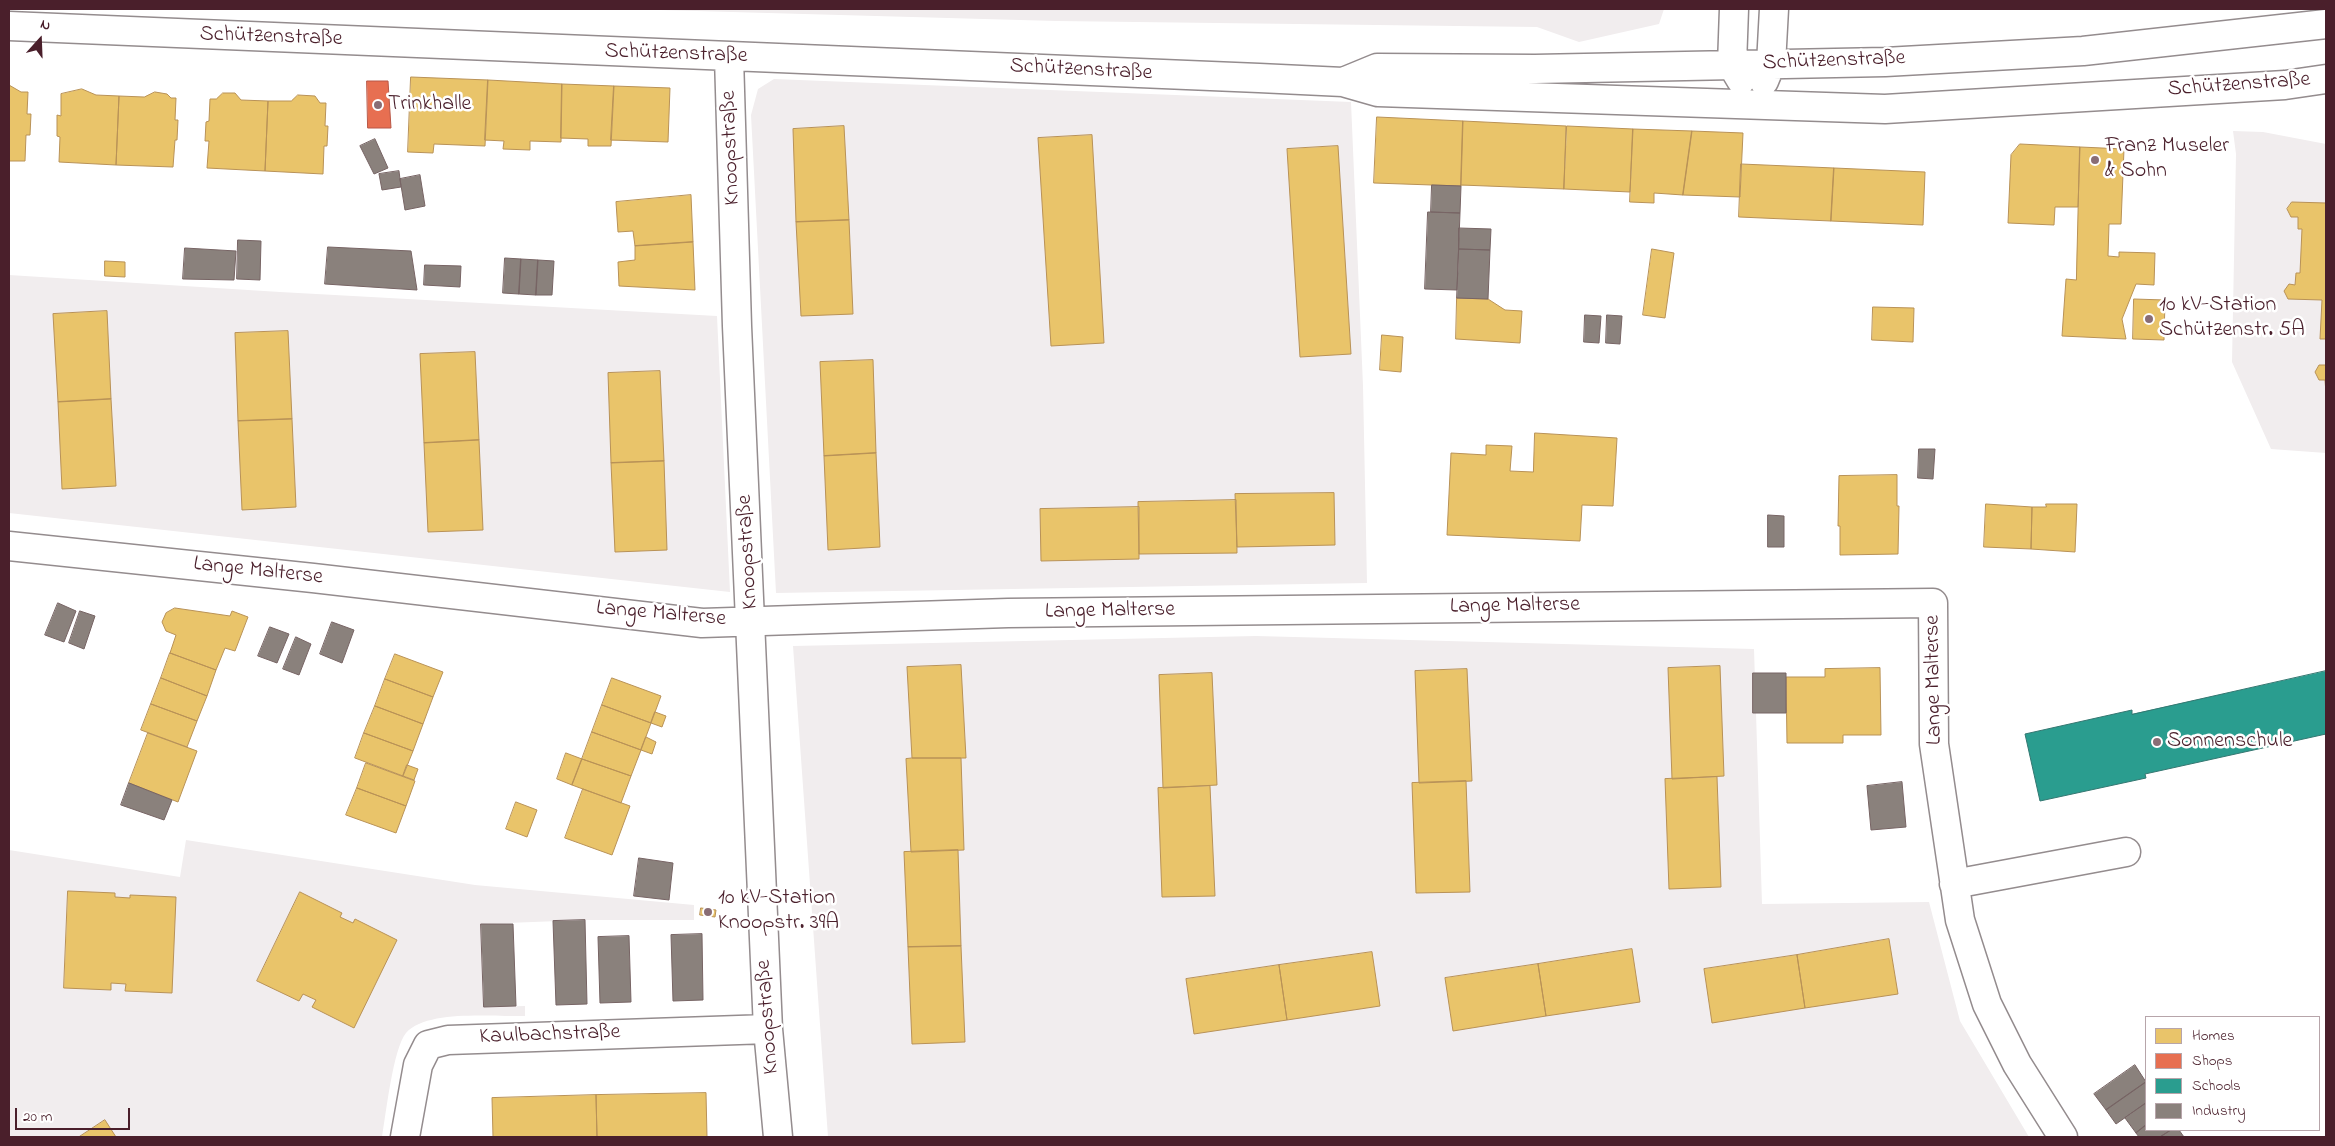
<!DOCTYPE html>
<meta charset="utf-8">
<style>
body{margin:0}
#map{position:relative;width:2335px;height:1146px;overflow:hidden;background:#fff;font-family:"Indie Flower",sans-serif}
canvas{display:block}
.frame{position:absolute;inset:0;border:10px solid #4a1f2b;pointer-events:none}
.legend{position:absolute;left:2145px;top:1016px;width:175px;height:115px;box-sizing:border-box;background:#fff;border:1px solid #b7a5aa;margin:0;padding:6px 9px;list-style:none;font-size:15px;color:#4a1f2b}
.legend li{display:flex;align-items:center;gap:10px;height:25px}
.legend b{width:25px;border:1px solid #b7a5aa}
.north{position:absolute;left:15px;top:15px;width:50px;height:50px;-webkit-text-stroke:4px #fff;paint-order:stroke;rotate:20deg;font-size:14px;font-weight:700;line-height:20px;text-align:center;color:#4a1f2b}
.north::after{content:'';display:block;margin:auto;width:18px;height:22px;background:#4a1f2b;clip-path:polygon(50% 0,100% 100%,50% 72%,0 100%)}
.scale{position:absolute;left:15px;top:1108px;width:115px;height:22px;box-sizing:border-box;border:2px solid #4a1f2b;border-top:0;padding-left:6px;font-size:15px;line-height:18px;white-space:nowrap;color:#4a1f2b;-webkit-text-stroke:4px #fff;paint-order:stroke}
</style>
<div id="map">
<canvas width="2335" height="1146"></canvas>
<div class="frame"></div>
<ul class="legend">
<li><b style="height:14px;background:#e9c46a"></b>Homes</li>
<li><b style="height:14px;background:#e76f51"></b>Shops</li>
<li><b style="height:14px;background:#2a9d8f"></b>Schools</li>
<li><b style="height:14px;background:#8a817c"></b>Industry</li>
</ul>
<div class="north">N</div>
<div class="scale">20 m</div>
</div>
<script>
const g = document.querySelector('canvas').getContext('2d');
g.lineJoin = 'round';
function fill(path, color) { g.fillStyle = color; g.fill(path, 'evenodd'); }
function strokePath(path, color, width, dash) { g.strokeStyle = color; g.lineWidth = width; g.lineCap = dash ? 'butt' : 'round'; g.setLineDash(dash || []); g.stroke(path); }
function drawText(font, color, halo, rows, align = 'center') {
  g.font = font + ' "Indie Flower",sans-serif'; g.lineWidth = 5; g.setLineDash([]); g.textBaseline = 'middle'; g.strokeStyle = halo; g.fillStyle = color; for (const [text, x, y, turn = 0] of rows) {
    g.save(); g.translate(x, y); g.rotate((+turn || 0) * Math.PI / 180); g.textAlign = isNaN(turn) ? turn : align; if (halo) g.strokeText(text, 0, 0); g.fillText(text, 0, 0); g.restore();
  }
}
const green = new Path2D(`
 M624 9H1664L1659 24 1579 42 1537 27 1056 21Z
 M774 79 1351 102 1363 386 1367 583 776 593 751 115 758 89Z
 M2233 131 2263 132 2326 144V453L2271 449 2232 362 2236 154Z
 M9 275 280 292 717 316 730 592 9 513Z
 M1256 636 1754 649 1762 904 1929 902 1960 1021 2029 1137H828L793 646Z
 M186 840 475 885 694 905V920H585L481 924 484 1007 525 1006V1016C495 1017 427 1009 406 1033 393 1049 386 1114 382 1137H9V850L180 877Z`);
const homes = new Path2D(`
 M411 77 488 80 485 146 434 144 433 153 408 152Z
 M488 80 562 84 561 142 530 141V150L503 149 504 141 485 140Z
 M562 84 614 86 611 146H588V139L561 138Z
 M9 85 21 92H28L27 114H31L30 135H26L25 161H9Z
 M614 86 670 88 668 142 611 140Z
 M82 89 96 95 119 96 116 165 59 162 60 137 57 136V115L61 116V94Z
 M155 92 167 94 171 98H176L175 120H178L177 140H175L173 167 116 165 119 96 144 97Z
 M223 93H235L241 100 268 101 265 171 207 168 209 141H205L206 122 209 121 210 99H216Z
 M298 95 315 96 320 103H326L325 126H328L327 146H324L323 174 265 171 268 101H291Z
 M1377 117 1463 121 1461 186 1374 183Z
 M1463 121 1566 126 1564 189 1461 185Z
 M844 126 849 220 796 222 793 129Z
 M1567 126 1633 129 1630 192 1564 189Z
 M1633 129 1692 131 1683 195 1654 193V203L1630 202Z
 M1692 131 1743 133 1740 197 1683 195Z
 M1092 135 1104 343 1051 346 1038 138Z
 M2020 144 2080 147 2078 207H2055L2054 225 2008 223 2011 155Z
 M1338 146 1351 354 1300 357 1287 149Z
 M2080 147 2124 149 2121 224H2109L2108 256 2119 257V252L2155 253 2154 285 2136 284 2122 319 2126 339 2062 336 2066 279 2076 280Z
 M1741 164 1834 168 1831 221 1739 217Z
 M1834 168 1925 172 1923 225 1831 221Z
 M691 195 693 242 635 246 633 231 618 232 616 202Z
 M2292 202 2326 203V339H2320L2322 300 2288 299 2284 291 2289 284 2295 285 2296 273H2300L2302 229H2298V217H2291L2287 209Z
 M849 220 853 314 801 316 796 222Z
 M693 242 695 290 619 286 618 262 635 260V246Z
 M1652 249 1674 253 1665 318 1643 315Z
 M105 261 125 262V277L105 276Z
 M1457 298 1488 299 1505 310 1522 311 1520 343 1456 339Z
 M2134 299 2165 300 2164 340 2133 339Z
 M1873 307 1914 308 1913 342 1872 340Z
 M107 311 111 399 58 402 53 314Z
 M288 331 292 419 238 421 235 333Z
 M1382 335 1403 337 1401 372 1380 370Z
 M475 352 479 440 424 443 420 354Z
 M873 360 876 453 824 456 820 362Z
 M2326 360V393L2325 380H2319L2315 372 2319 365H2326Z
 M660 371 664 461 611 463 608 373Z
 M111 399 116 486 62 489 58 402Z
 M292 419 296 507 242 510 238 421Z
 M1535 433 1617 438 1613 506 1582 505 1580 541 1447 535 1451 453 1486 455V445L1512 446 1510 471 1533 472Z
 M479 440 483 530 428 532 424 443Z
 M876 453 880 547 828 550 824 456Z
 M664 461 667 550 615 552 611 463Z
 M1897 475V506H1899L1898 554 1840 555V526H1838L1839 476Z
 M1334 493 1335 545 1237 547 1235 494Z
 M1236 500 1237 553 1139 554 1138 502Z
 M1986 504 2032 507 2031 549 1984 547Z
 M2046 504H2077L2075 552 2031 549 2032 507H2046Z
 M1139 507V559L1041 561 1040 509Z
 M175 608 230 616 232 611 248 617 235 651 225 648 216 670 170 653 176 635 166 631 162 622 166 613Z
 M170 653 216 670 207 696 161 678Z
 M395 654 443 672 433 697 385 679Z
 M961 665 966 758H912L907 667Z
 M1720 666 1724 776 1672 779 1668 668Z
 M1880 668 1881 735H1843V743H1787L1786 677H1825V669Z
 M1467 669 1472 781 1419 783 1415 671Z
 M1212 673 1217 785 1163 788 1159 675Z
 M161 678 207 696 197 721 151 704Z
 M612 678 661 696 651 723 602 705Z
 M385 679 433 697 423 724 375 706Z
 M151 704 197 721 187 747 141 730Z
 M602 705 651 723 641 750 592 732Z
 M375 706 423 724 413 751 364 733Z
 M655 712 666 716 662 727 651 723Z
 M592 732 641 750 631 776 582 759Z
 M148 733 197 751 178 802 129 783Z
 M364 733 413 751 403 776 355 758Z
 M646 737 656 742 652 754 641 750Z
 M566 753 582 759 572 785 557 779Z
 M912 758H961L964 850 911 852 906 759Z
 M582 759 631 776 621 803 572 785Z
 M366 763 415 781 406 806 357 788Z
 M407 765 418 769 414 780 403 776Z
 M1717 777 1721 887 1669 889 1665 779Z
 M1466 781 1470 892 1416 893 1412 783Z
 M1210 786 1215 896 1162 897 1158 788Z
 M357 788 406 806 396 833 346 815Z
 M583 789 630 806 612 855 565 838Z
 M516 802 537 810 527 837 506 829Z
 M958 850 961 946 908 947 904 852Z
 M68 891 115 893V897L130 898V895L176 897 172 993 125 991 126 984 111 983V990L64 988Z
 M300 892 342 913 340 917 353 923 355 919 397 940 354 1028 312 1007 316 1000 303 994 299 1001 257 981Z
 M701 908 716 910 715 917 700 915Z
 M1889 939 1898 994 1805 1008 1797 955Z
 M961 946 965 1042 912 1044 908 947Z
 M1632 949 1640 1002 1546 1016 1538 964Z
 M1372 952 1380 1006 1287 1020 1279 965Z
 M1797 955 1805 1008 1712 1023 1704 969Z
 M1538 964 1546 1016 1453 1031 1445 978Z
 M1279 965 1287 1020 1194 1034 1186 979Z
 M706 1093 707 1137H597L596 1095Z
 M596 1095 597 1137H493L492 1098Z
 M105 1120 116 1137H79Z`);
const shops = new Path2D(`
 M367 81H388L391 128H368Z`);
const schools = new Path2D(`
 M2326 671V734L2145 774 2146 778 2040 801 2025 734 2132 710V714Z`);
const industry = new Path2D(`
 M375 139 388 168 374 174 360 146Z
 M399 171 401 187 382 190 379 174Z
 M420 175 425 206 405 210 400 179Z
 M1432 185 1461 186 1460 213 1431 212Z
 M1428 212 1460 213 1457 290 1425 289Z
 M1459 228 1491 229 1490 250 1459 249Z
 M238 240 261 241 260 280 237 279Z
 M328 247 411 251 417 290 325 284Z
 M185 248 236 251 234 280 183 279Z
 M1459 249 1490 250 1488 299 1457 298Z
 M505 258 521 259 519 294 503 293Z
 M521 259 538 260 536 295 519 294Z
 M538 260 554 261 552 295H536Z
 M425 265 461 266 460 287 424 285Z
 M1585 315 1601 316 1599 343 1584 342Z
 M1607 315 1622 316 1620 344 1606 343Z
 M1919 449H1935L1933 479 1918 478Z
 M1768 515 1784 516V547H1768Z
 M58 603 76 611 64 642 45 635Z
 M80 611 95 616 84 649 69 643Z
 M332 622 354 630 342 663 320 654Z
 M270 627 289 634 277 663 258 656Z
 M296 637 311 644 299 675 283 669Z
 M1753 673H1786V713H1753Z
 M1902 782 1906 827 1871 830 1867 786Z
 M129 783 172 800 164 820 121 805Z
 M639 858 673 863 669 900 634 896Z
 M585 920 587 1004 556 1005 553 921Z
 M481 924H513L516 1006 484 1007Z
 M702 934 703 1000 673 1001 671 935Z
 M629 936 631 1002 600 1003 598 937Z
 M2135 1065 2146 1082 2106 1110 2094 1094Z
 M2146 1082V1103L2116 1124 2106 1110Z
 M2146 1103V1125L2136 1133 2125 1118Z
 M2146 1125V1130H2171L2160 1137H2139L2136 1133Z
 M2171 1130H2179L2184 1137H2160Z`);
const minor = new Path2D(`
 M1734 9 1732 65 1741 80
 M9 26 1259 78 1343 82 1378 92 1885 109 2285 85 2326 79
 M729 57 737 326 768 1029 778 1137
 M1764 81 1771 64 1774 9
 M1343 82 1377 68 1535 69 1885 62 2083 51 2326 24
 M9 546 313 578 702 623 1008 613 1933 603 1934 744 1960 920 1987 1004 2017 1064 2063 1137
 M1954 884 2126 852
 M405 1137 418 1065 428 1045 448 1040 768 1029`);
const markers = [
 [378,105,5,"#896d75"],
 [2095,160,5,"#896d75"],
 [2149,319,5,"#896d75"],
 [2157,742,5,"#896d75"],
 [708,912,5,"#896d75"]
];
const streetNames = [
 ["Schützenstraße",271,38,2],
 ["Schützenstraße",676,55,2],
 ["Schützenstraße",1834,62,-2],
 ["Schützenstraße",1081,71,3],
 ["Schützenstraße",2239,86,-4],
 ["Knoopstraße",732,148,-92],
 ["Knoopstraße",749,552,-93],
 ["Lange Malterse",258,572,6],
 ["Lange Malterse",1515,607,-1],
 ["Lange Malterse",1110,612,-1],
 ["Lange Malterse",661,615,5],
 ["Lange Malterse",1935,680,-91],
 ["Knoopstraße",769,1017,-94],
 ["Kaulbachstraße",550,1036,-2]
];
const poiNames = [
 ["Trinkhalle",388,105],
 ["Franz Museler",2105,147],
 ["& Sohn",2105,172],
 ["10 kV-Station",2159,306],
 ["Schützenstr. 5A",2159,331],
 ["Sonnenschule",2167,742],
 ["10 kV-Station",718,899],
 ["Knoopstr. 39A",718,924]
];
fill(green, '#f1edee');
fill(homes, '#e9c46a');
strokePath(homes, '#b99257', 1);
fill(shops, '#e76f51');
strokePath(shops, '#b85746', 1);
fill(schools, '#2a9d8f');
strokePath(schools, '#347771', 1);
fill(industry, '#8a817c');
strokePath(industry, '#776464', 1);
strokePath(minor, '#948c8e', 31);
strokePath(minor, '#fff', 28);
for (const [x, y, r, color] of markers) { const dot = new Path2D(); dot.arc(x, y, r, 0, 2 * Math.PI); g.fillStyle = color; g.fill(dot); strokePath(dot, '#fff', 2); }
drawText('22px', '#4a1f2b', '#fff', streetNames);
drawText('22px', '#4a1f2b', '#fff', poiNames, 'left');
</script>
